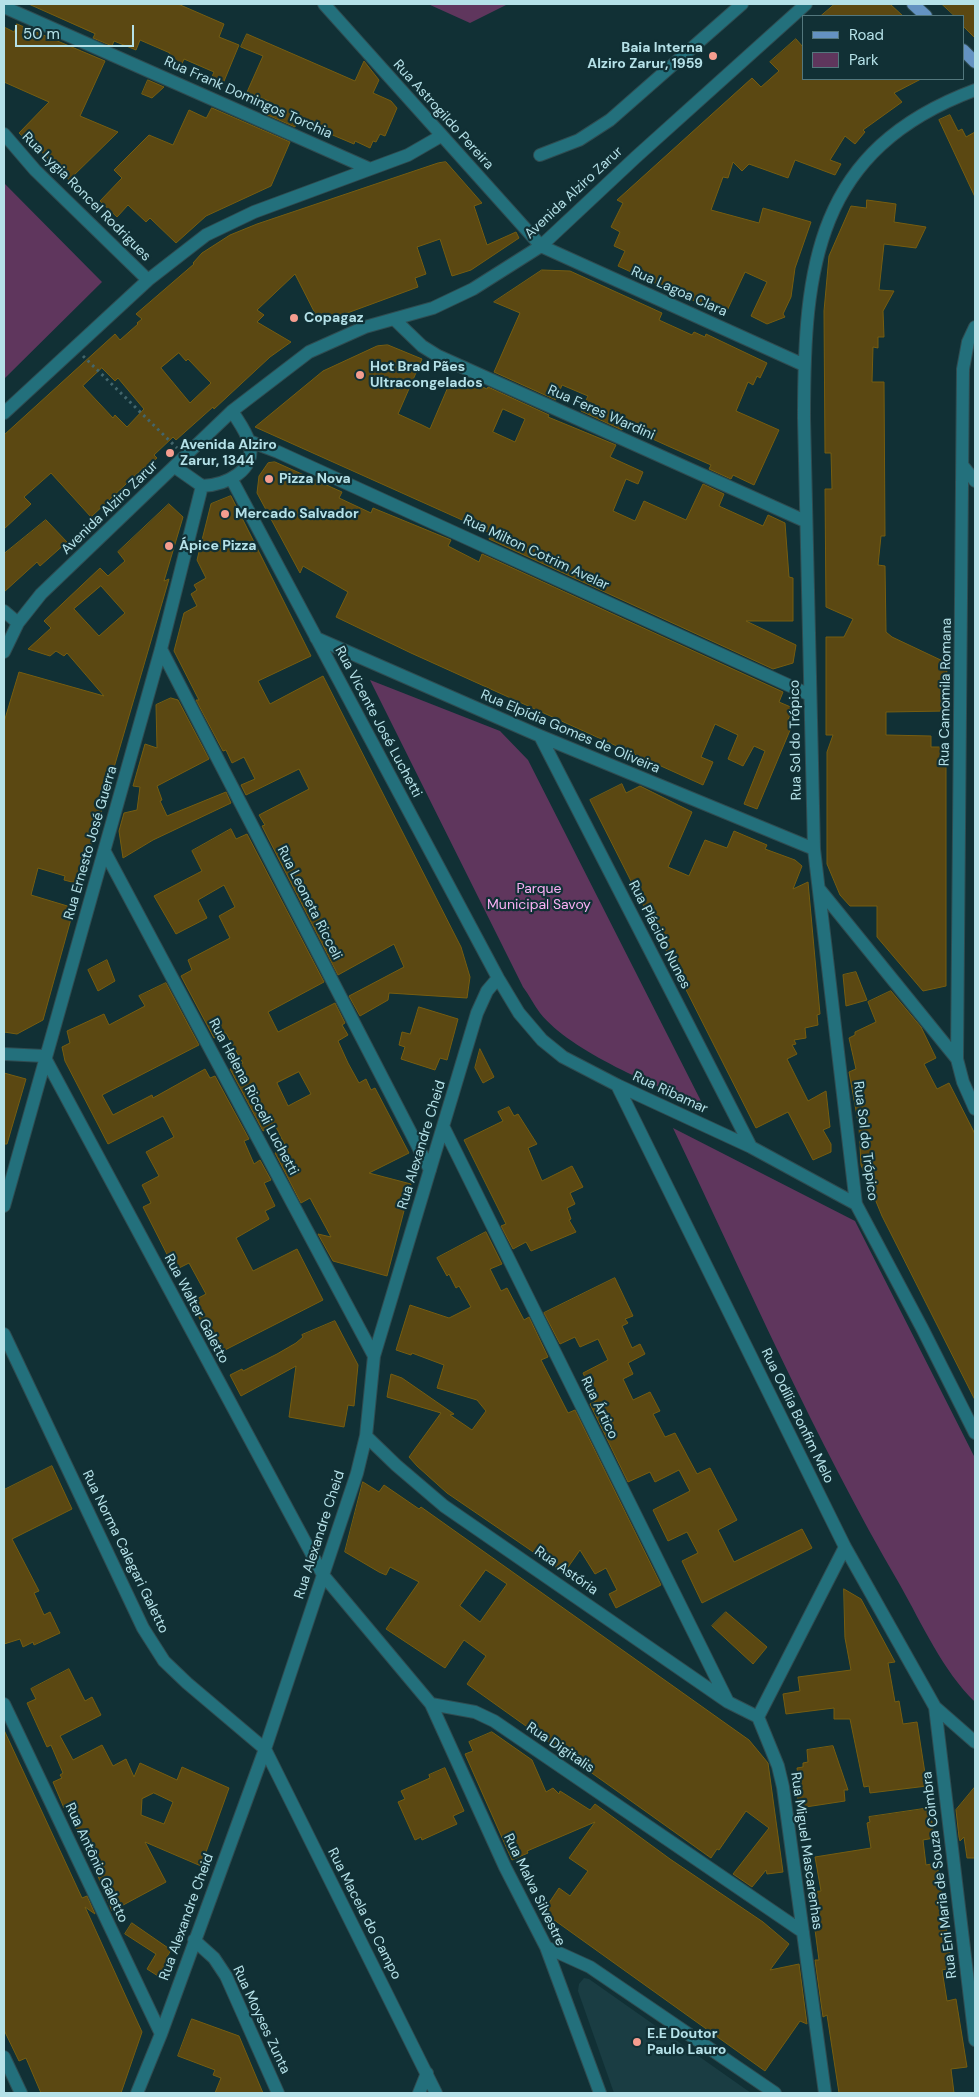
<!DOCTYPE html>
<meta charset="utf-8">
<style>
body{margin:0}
#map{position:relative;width:979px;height:2097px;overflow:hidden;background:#113035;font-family:"DM Sans",sans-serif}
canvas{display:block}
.frame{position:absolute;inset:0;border:5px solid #b5e1e8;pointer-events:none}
.legend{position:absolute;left:802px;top:15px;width:162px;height:65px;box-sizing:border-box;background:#113035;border:1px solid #53777d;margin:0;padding:6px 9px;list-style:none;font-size:15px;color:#b5e1e8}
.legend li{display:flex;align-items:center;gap:10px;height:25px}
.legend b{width:25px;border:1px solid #53777d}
.scale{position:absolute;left:15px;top:25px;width:119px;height:22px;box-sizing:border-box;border:2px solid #b5e1e8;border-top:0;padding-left:6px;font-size:15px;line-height:18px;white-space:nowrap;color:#b5e1e8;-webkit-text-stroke:4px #113035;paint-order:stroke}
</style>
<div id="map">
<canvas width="979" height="2097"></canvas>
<div class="frame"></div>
<ul class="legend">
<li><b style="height:6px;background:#6492c1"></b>Road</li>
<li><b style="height:14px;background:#5f365d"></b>Park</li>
</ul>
<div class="scale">50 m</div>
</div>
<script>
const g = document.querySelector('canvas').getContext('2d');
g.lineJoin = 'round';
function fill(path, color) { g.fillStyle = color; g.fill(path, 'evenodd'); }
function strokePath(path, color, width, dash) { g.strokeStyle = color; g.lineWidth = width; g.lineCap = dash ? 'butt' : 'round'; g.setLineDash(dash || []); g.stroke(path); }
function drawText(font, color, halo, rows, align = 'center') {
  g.font = font + ' "DM Sans",sans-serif'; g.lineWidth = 4.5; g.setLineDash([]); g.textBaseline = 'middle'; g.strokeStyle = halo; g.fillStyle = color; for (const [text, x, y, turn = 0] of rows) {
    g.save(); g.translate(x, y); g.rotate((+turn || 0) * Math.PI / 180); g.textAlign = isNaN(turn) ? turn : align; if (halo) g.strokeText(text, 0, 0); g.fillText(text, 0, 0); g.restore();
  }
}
const built = new Path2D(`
 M584 1978 589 1979 751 2093H614L578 1991 579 1984Z`);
const green = new Path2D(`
 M428 4H508L470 23Z
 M4 183 102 282 4 379Z
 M370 680 500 731 528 760 703 1105C657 1087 571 1052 540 1013 534 1005 529 995 523 987Z
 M673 1128 855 1221 975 1458V1702C943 1671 922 1624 900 1585 814 1438 746 1281 673 1128Z`);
const building = new Path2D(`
 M29 4H178L224 24 219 37 239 45 222 86 210 81 214 72 184 59 180 68 169 64 171 58 168 57 170 53 140 40 136 50 114 41 112 46 93 38 95 34Z
 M835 4H890L903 16H821Z
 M942 4H975V38L963 26V16H955Z
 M17 24 105 61 80 116 118 132 69 180 32 142 30 143 19 133 49 102 4 82V27L14 32Z
 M247 34 355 81 364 61 379 80 373 93 391 101 397 108 385 136 380 134 376 142 373 141 370 148 355 141 354 144 297 120 295 127 263 113 269 101 247 92 263 56 241 47Z
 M796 39 803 47V79H921L894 93 902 102 863 130 865 132 855 144 845 136 830 160 841 164 835 175 795 160 788 178 749 164 742 171 733 162 728 178 723 177 711 210 759 223 763 208 811 222 795 268 791 297 783 314 785 317 767 324 751 316 767 282 745 272 725 315 618 266 625 251 614 246 620 232 611 227 623 203 617 200 752 78 761 87 779 71 770 62Z
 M148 80 164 87 152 98 142 94Z
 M212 108 290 142 271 186 206 216 176 243 150 218 146 222 128 205 117 217 100 201 122 178 114 170 149 135 173 145 189 110 206 118Z
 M950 115 958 131 962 129 966 137 975 132V197L939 120Z
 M446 162 482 203 474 206 487 245 516 232 519 238 471 270 452 276 440 239 417 247 426 274 415 278 418 287 320 323 295 274 257 310 264 315 257 322 291 342 270 357 214 409 213 407 176 440 173 437 154 455 157 458 145 468 144 467 91 517 51 473 24 497 31 504 4 529V435L115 334 120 340 138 324 137 323 142 319 136 314 194 264 193 263 202 253 230 235 257 224 438 163ZM179 353 186 361 188 359 211 383 190 403 161 368ZM102 368 115 381 118 378 144 409 127 427 115 415 113 418 83 386Z
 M867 200 896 204 894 222 926 227 916 248 884 244 879 290 894 291 883 311 884 337H878V348L873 347 872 382H884L885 536H881L878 565 885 566 886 632 892 637 947 663 946 711 886 712V735L931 736V747H946V986L923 991 877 937V906H850L840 895 827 864V752L833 735H826V637H844L853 619 826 607 825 489H832L831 453H825L824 311 829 256 851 206 866 208Z
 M542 270 570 271 662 313 659 320 692 335 694 332 705 337 706 334 767 363 760 378 757 376 753 385 748 382 736 411 779 430 754 485 733 475 731 479 709 469 711 465 668 446 624 426 622 430 581 411 588 396 562 385 556 400 494 372 520 313 494 302Z
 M388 345 422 359 398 414 422 425 430 429 451 380 462 385 465 379 487 389 488 387 549 415 548 417 616 445 610 457 643 472 638 484 626 479 613 511 635 521 644 501 686 520 703 484 724 494 719 506 763 526 768 515 785 523 789 577 793 578V621H746L796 645 793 663 773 669 489 539 491 534 480 528 255 427 323 371 377 346ZM503 409 525 419 515 442 493 432Z
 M275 462 342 492 339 498 371 513 373 508 451 540 448 546 479 562 482 554 783 692 779 702 793 708 788 720 793 723 757 809 744 804 765 751 754 746 743 766 728 759 738 735 715 724 701 757 713 762 703 785 411 653 336 617 348 592 303 566 300 573 257 493 259 476 268 463Z
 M231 496 311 656 258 681 270 704 323 676 461 947 470 977 467 998 389 993 388 1000 360 1016 349 996 404 967 394 944 338 975 262 826 265 825 259 815 309 789 299 769 246 795 241 785 255 779 244 757 232 763 226 750 223 751 196 700H199L174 651 184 613 197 606 191 594 197 590 194 585 206 578 197 560 211 504Z
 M169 504 183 517 164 581 169 579 80 884 64 880 65 876 38 868 31 895 74 908 43 1020 17 1034 4 1032V722L19 672 104 696 67 653 64 656 56 651 50 656 28 649 51 628 44 621 100 568 108 576 125 561 118 552ZM101 586 125 613 99 636 74 609Z
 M46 520 67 542 40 566 37 562 4 592V554Z
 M171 698 178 700 209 759 157 786 162 800 160 801 167 816 226 792 231 803 153 840 123 858 119 831 124 813 137 810 140 787 133 786 145 744 157 748 156 705Z
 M622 784 626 793 640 786 692 812 668 867 689 876 705 840 727 848 734 831 767 845 765 849 795 860 802 866 793 889 808 882 820 1014 817 1015 818 1025 805 1028 806 1038 794 1040 796 1044 792 1045 797 1054 787 1059 808 1101 826 1091 830 1127 823 1130 831 1144V1152L813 1160 788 1112 756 1128 590 800Z
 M231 829 236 839 247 834 324 982 268 1012 278 1032 335 1003 345 1023 342 1025 348 1035 338 1041 348 1063 359 1083 366 1079 371 1090 375 1088 409 1153 369 1173 411 1184 387 1276 333 1261 318 1234 331 1237 310 1198 301 1203 275 1153 286 1147 275 1125 263 1131 230 1069 243 1063 226 1033 214 1038 181 976 192 970 188 960 230 938 219 916 235 907 224 885 198 900 207 918 176 934 154 896 202 871 192 851ZM299 1072 311 1094 288 1106 277 1083Z
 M107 960 115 981 98 991 88 970Z
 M856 972 867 1000 846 1006 843 975Z
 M166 983 199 1045 102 1095 113 1115 152 1095 153 1098 205 1069 210 1078 215 1076 249 1139 244 1141 254 1164 260 1160 271 1180 264 1183 275 1206 265 1211 269 1219 236 1238 253 1271 297 1249 323 1300 223 1351 218 1341 213 1344 191 1302 206 1294 189 1263 175 1270 143 1207 151 1203 142 1185 159 1176 146 1152 174 1137 163 1116 108 1144 65 1061 62 1047 70 1043 67 1031 104 1014 109 1025 145 1006 139 996Z
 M891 991 921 1027 936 1058 924 1064 937 1089 949 1083 975 1134V1400L882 1216 861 1165 859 1127 849 1072 856 1069 849 1038 855 1035V1032L876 1022 868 1002Z
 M419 1007 458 1019 447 1060 440 1058 435 1070 401 1059 405 1047 399 1045 402 1032 410 1034Z
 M480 1049 494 1077 483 1083 475 1068Z
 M4 1073 26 1079 7 1144H4Z
 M509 1107 514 1116 518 1114 537 1144 528 1148 542 1181 572 1166 583 1187 570 1193 575 1204 567 1208 571 1219 569 1220 576 1232 531 1251 526 1242 513 1249 501 1226 506 1224 464 1140 503 1121 498 1112Z
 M486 1232 502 1264 490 1269 501 1291 507 1288 524 1320 529 1317 548 1357 541 1360 568 1413 575 1410 661 1585 616 1608 609 1594 617 1590 606 1568 595 1574 580 1550 564 1573 447 1493 417 1466 409 1457 441 1413 387 1397 391 1374 402 1378 454 1414 450 1415 472 1430 486 1411 477 1400 437 1388 444 1365 412 1353 411 1355 396 1350 410 1305 449 1318 471 1307 459 1286 456 1288 449 1274 447 1276 437 1258Z
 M615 1278 633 1316 625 1319 628 1323 622 1326 632 1348 640 1344 645 1354 628 1363 633 1374 623 1379 633 1400 650 1392 660 1411 653 1414 665 1437 675 1433 697 1474 710 1468 737 1520 718 1530 734 1562 802 1529 812 1548 702 1603 682 1561 698 1553 687 1532 668 1541 653 1510 690 1491 679 1470 655 1482 650 1472 628 1482 590 1404 596 1401 583 1373 608 1360 598 1339 580 1347 575 1337 560 1344 544 1313Z
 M335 1321 358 1365 354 1406 348 1405 344 1427 289 1417 296 1366 241 1396 230 1375 242 1369 243 1371 277 1354 296 1343 303 1337 302 1335Z
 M52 1466 72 1509 12 1539 39 1591 34 1593 44 1615 50 1612 60 1633 34 1645 33 1642 23 1647 20 1639 4 1644V1490Z
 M363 1482 379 1492 384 1485 419 1509 421 1507 749 1740 768 1763 783 1872 767 1874 766 1870 752 1887 733 1874 769 1828 746 1811 719 1850 717 1849 711 1858 467 1684 486 1656 464 1640 445 1668 386 1629 419 1582 390 1567 386 1575 379 1572 345 1552ZM486 1570 507 1584 480 1622 460 1606Z
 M844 1589 861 1599 895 1662 888 1663 895 1702 899 1701 903 1724 917 1722 927 1786 870 1793 869 1786 864 1787 850 1719H834V1708L786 1714 783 1694 800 1691 798 1677 851 1670 845 1638Z
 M726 1612 767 1647 753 1664 712 1626Z
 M69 1669 85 1701 92 1697 101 1715 60 1736 73 1760 102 1745 113 1766 126 1759 134 1777 140 1763 177 1780 182 1767 229 1788 201 1866 145 1842 166 1882 112 1911 81 1834 79 1835 66 1807 64 1808 53 1782 62 1778 60 1775 63 1773 51 1745 47 1747 27 1703 36 1699 31 1689ZM154 1793 173 1802 164 1824 141 1815 142 1799Z
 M4 1730 82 1898 87 1896 95 1914 85 1907 142 2032 121 2093H41L26 2058 19 2061 4 2030Z
 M492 1732 532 1760 546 1792 553 1788 559 1794 560 1791 590 1810 595 1804 670 1859 763 1922 789 1944 770 1970 799 1964 807 2024 800 2021 765 2071 543 1912 559 1888 570 1896 588 1871 569 1858 595 1822 527 1851 528 1853 512 1860 465 1754 473 1751 469 1742Z
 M833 1746 848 1790H844L845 1801 799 1808 795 1776 798 1775 797 1768 803 1767V1763L808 1762 807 1750Z
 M445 1768 464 1811 453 1816 457 1824 422 1840 421 1837 415 1840 398 1802 405 1799 401 1791 430 1778 429 1775Z
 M975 1787V1858H967L964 1837 960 1841 959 1837 956 1810Z
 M930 1808 934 1838 923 1840 926 1865 937 1863 952 1968 942 1970 947 2001 956 1999 967 2067 951 2069 954 2093H839L827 2015 823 2017 815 1960H819L810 1892 821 1891 815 1857 871 1848 867 1823 870 1822 869 1817Z
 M132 1923 171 1950 165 1960 170 1964 163 1974 160 1972 158 1976 147 1969 156 1954 125 1934Z
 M192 2019 239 2036 263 2093H215L221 2078 213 2075 215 2070 178 2056Z`);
const path = new Path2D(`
 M83 356 177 448`);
const minor = new Path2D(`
 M324 4 541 246 804 365
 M4 7 370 169
 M975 90C815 150 804 266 804 418L814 849 856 1204 922 1328 975 1433
 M4 134 35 170 148 280
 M540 155 579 140 610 120 742 4
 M394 319 422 346 438 356 805 521
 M975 327 968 342 963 369 957 1059 963 1082 975 1109
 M4 413 148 280 206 235 254 212 408 155 441 136
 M249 441 278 452 810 695
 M963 466 975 481
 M175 467 202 486C225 485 258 471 249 442 246 431 238 421 232 411
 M232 480 498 978 519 1013 542 1040 563 1057 617 1085 751 1147 856 1204
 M4 611 18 623
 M316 638 540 736 814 849
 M161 649 430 1170
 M4 652 18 623 41 594 232 411 309 352 365 327 433 308 473 289 541 246 636 157 806 4
 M540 736 751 1147
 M105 852 374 1356
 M820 890 957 1059
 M4 1054 44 1056 323 1575 431 1704 505 1867 546 1947 600 2093
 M617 1085 845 1547 935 1707 975 1742
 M444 1128 728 1702
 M4 1206 161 649 202 486
 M4 1334 143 1628 164 1661 187 1683 265 1749 436 2093
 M366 1436 396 1465 444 1506 728 1702 758 1717
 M4 1704 161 2034
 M431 1704 475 1712 494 1721 803 1932
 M935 1707 975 2040
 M194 1940 214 1958 226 1976 278 2093
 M546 1947 590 1967 775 2093
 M4 2057 21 2093
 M137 2093 161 2034 265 1749 357 1473 366 1436 374 1356 477 1013 487 991 498 978
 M419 2093 427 2073
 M825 2093 783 1787 778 1766 758 1717 845 1547`);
const major = new Path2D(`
 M913 4 926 16
 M963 50 975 62`);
const markers = [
 [713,56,5,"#f59d8f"],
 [294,318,5,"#f59d8f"],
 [360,375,5,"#f59d8f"],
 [170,453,5,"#f59d8f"],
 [269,479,5,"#f59d8f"],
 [225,514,5,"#f59d8f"],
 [169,546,5,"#f59d8f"],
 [637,2042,5,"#f59d8f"]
];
const poiNames = [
 ["Baia Interna",703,48,"right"],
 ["Alziro Zarur, 1959",703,64,"right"],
 ["Copagaz",304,318],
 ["Hot Brad Pães",370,367],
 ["Ultracongelados",370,383],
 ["Avenida Alziro",180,445],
 ["Zarur, 1344",180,461],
 ["Pizza Nova",279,479],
 ["Mercado Salvador",235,514],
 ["Ápice Pizza",179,546],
 ["E.E Doutor",647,2034],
 ["Paulo Lauro",647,2050]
];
const streetNames = [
 ["Rua Frank Domingos Torchia",248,98,24],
 ["Rua Astrogildo Pereira",443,115,48],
 ["Avenida Alziro Zarur",574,193,-43],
 ["Rua Lygia Roncel Rodrigues",86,197,45],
 ["Rua Lagoa Clara",679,292,24],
 ["Rua Feres Wardini",601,413,24],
 ["Avenida Alziro Zarur",110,508,-44],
 ["Rua Milton Cotrim Avelar",536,553,25],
 ["Rua Camomila Romana",946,692,-89],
 ["Rua Vicente José Luchetti",378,722,62],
 ["Rua Elpídia Gomes de Oliveira",570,732,23],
 ["Rua Sol do Trópico",796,740,-91],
 ["Rua Ernesto José Guerra",91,843,-74],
 ["Rua Leoneta Ricceli",309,903,63],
 ["Rua Plácido Nunes",659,935,63],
 ["Rua Ribamar",670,1093,25],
 ["Rua Helena Ricceli Luchetti",253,1097,62],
 ["Rua Sol do Trópico",865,1141,83],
 ["Rua Alexandre Cheid",422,1145,-73],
 ["Rua Walter Galetto",196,1309,62],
 ["Rua Ártico",599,1408,64],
 ["Rua Odília Bonfim Melo",797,1416,64],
 ["Rua Alexandre Cheid",320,1535,-72],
 ["Rua Norma Calegari Galetto",125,1552,64],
 ["Rua Astória",566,1571,35],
 ["Rua Digitalis",560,1748,34],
 ["Rua Miguel Mascarenhas",806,1851,82],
 ["Rua Antônio Galetto",96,1863,65],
 ["Rua Eni Maria de Souza Coimbra",940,1875,-97],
 ["Rua Malva Silvestre",534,1890,64],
 ["Rua Macela do Campo",364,1914,63],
 ["Rua Alexandre Cheid",187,1917,-70],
 ["Rua Moyses Zunta",261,2020,65]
];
const parkNames = [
 ["Parque",539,889],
 ["Municipal Savoy",539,905]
];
fill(built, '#1a3d43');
fill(green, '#5f365d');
fill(building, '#5b4812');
strokePath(building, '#765d11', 1);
strokePath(minor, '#2f4c51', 14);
strokePath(major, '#2f4c51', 14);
strokePath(path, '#43666c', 3, [2.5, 4]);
strokePath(minor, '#23707c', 12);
strokePath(major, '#6492c1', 12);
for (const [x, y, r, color] of markers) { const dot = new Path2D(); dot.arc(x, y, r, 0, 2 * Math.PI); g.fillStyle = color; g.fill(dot); strokePath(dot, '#113035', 2); }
drawText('bold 14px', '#b5e1e8', '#113035', poiNames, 'left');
drawText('14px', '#b5e1e8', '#113035', streetNames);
drawText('14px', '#fab0f5', '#113035', parkNames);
</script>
